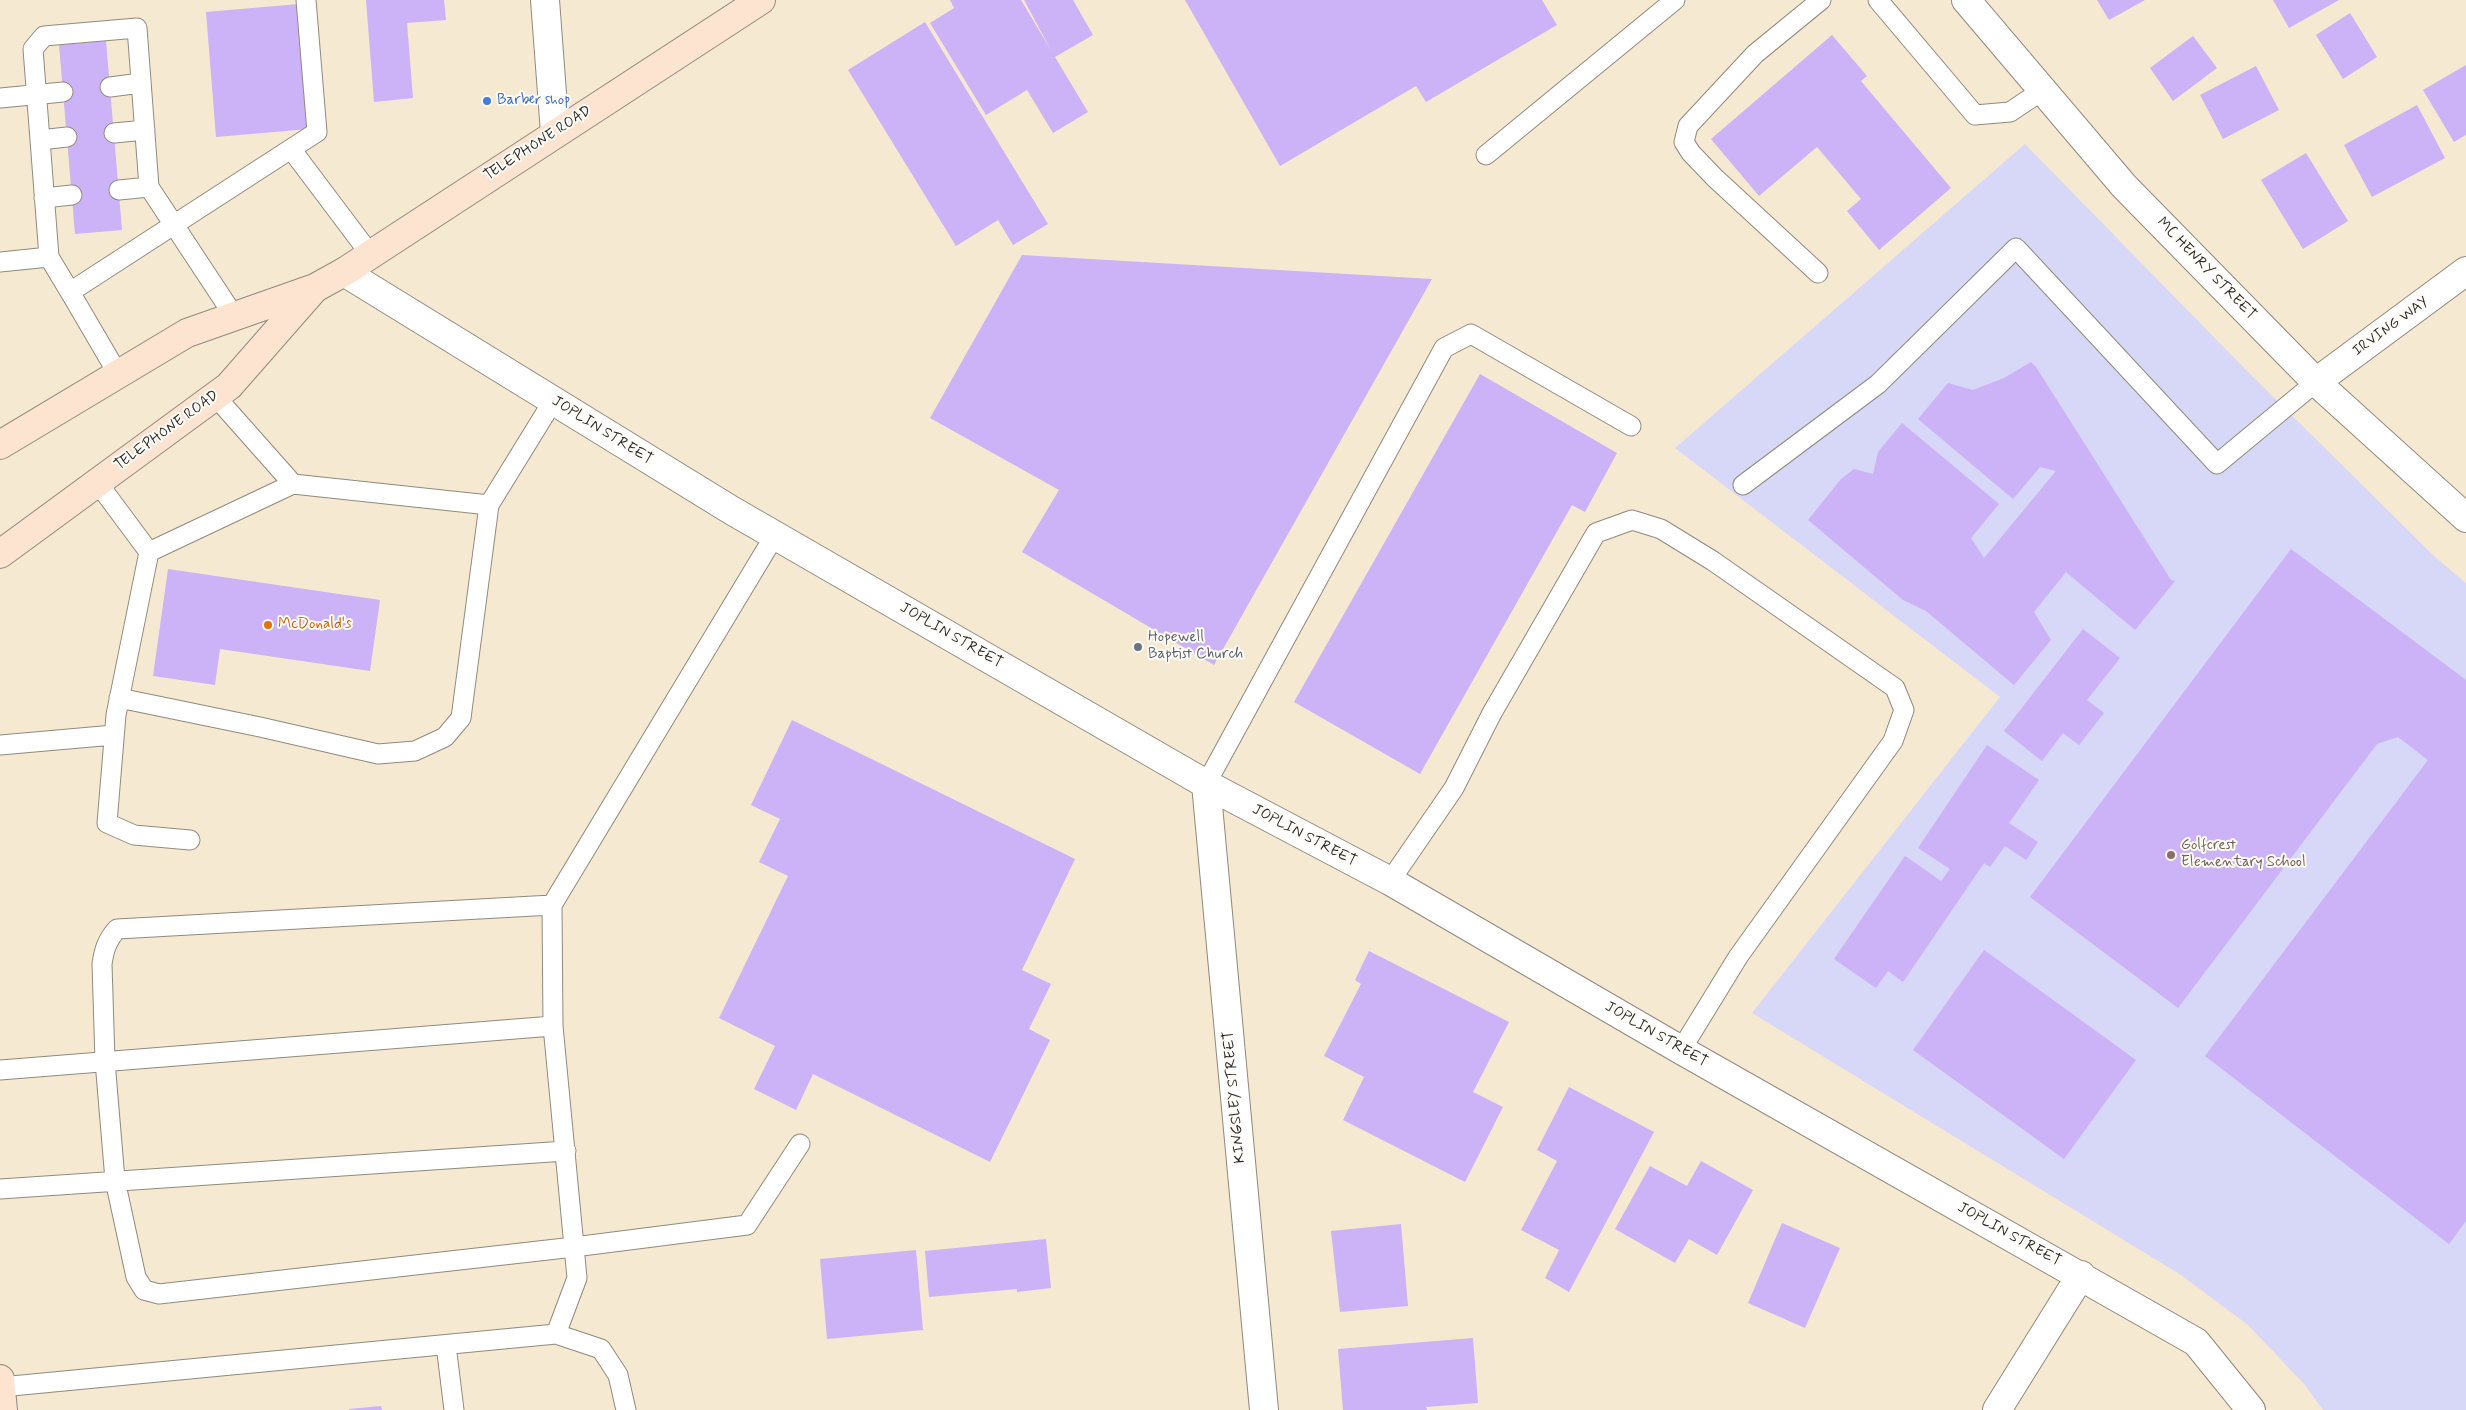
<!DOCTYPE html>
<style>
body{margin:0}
canvas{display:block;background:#f5e9d2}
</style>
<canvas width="2466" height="1410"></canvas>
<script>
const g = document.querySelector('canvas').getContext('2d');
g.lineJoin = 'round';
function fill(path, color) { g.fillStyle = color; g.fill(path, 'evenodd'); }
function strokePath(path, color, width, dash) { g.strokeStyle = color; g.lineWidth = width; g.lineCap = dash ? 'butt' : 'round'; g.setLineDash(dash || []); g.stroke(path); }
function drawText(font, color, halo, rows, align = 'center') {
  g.font = font + ' Mynerve,sans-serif'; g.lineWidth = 4; g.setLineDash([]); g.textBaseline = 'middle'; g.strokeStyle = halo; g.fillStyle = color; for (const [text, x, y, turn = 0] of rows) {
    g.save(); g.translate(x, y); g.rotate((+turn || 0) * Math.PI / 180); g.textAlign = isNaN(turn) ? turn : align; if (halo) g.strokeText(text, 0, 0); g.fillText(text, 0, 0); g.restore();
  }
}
const built = new Path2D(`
 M2025 144 2246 370 2435 557 2466 583V1410H2323L2305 1385 2248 1325 2181 1275 1752 1013 2000 697 1675 448Z`);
const building = new Path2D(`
 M366 0H444L446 20 407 23 413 98 374 102Z
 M950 0H1021L1052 52 1024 0H1073L1093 35 1055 57 1088 112 1053 133 1027 90 986 115 930 23 954 8Z
 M1185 0H1542L1557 25 1426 102 1416 86 1280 166Z
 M2097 0H2145L2109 20Z
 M2273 0H2339L2289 28Z
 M299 4 309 129 216 137 206 12Z
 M2350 13 2377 57 2343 79 2316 35Z
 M925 22 1048 224 1013 245 998 220 956 246 848 70Z
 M1832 35 1867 76 1861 81 1951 188 1879 250 1847 211 1861 199 1817 147 1759 196 1711 139Z
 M2193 36 2217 68 2173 101 2150 68Z
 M106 41 122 230 75 234 59 45Z
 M2466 65V135L2454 142 2423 90Z
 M2256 66 2279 110 2223 139 2200 95Z
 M2417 105 2445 158 2372 197 2344 145Z
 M2306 153 2348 221 2303 249 2261 180Z
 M1022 255 1432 279 1214 665 1022 552 1059 490 930 418Z
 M2031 362 2036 367 2171 580 2175 581 2135 630 2066 572 2034 612 2051 640 2014 685 1926 611 1903 600 1808 520 1841 479 1854 469 1873 474 1878 452 1902 423 1999 504 1971 538 1984 558 2056 471 2040 467 2013 499 1918 419 1948 383 1973 390 2004 378Z
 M1480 374 1617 453 1585 512 1572 505 1420 774 1294 702Z
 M2291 549 2466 680V1221L2449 1244 2205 1056 2428 760 2398 737 2377 744 2178 1008 2030 897Z
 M168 569 380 600 370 671 220 649 215 685 153 676Z
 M2083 629 2120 658 2087 700 2104 713 2079 745 2063 733 2042 761 2004 731Z
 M792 720 1075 859 1022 970 1051 984 1029 1029 1050 1040 990 1162 813 1074 796 1110 754 1089 775 1046 719 1018 788 876 759 862 780 819 751 805Z
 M1987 745 2039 780 2009 823 2038 842 2026 860 2005 846 1990 867 1984 863 1903 982 1888 971 1876 988 1834 959 1905 856 1941 881 1950 869 1918 848Z
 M1984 950 2136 1060 2064 1159 1913 1050Z
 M1369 951 1509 1022 1473 1092 1503 1107 1465 1182 1343 1120 1364 1077 1324 1056 1361 984 1355 980Z
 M1569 1087 1654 1132 1569 1292 1545 1278 1559 1250 1521 1230 1557 1161 1537 1150Z
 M1701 1161 1753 1190 1717 1255 1689 1239 1675 1263 1615 1229 1650 1166 1687 1186Z
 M1782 1223 1840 1248 1805 1328 1748 1303Z
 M1401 1224 1408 1306 1340 1312 1331 1231Z
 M1046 1239 1051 1288 1017 1292V1289L929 1297 925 1251Z
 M916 1250 923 1330 827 1339 820 1259Z
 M1473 1338 1478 1403 1426 1407 1427 1410H1343L1338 1349Z
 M381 1406 382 1410H349V1409Z`);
const service = new Path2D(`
 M1878 0 1975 115 2010 112 2043 90
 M110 87 141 83
 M0 98 63 92
 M114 133 145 130
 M40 140 67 137
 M291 149 370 254
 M1486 155 1675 0
 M119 190 149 187
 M44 198 72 195
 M0 262 49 257
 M1818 273 1715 178 1691 153 1684 142 1688 126 1755 54 1821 0
 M70 292 49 257 33 49 44 36 137 28 149 187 234 316
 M118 374 70 292 317 132 306 0
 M215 396 293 484 489 505 553 401
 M97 482 149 552 293 484
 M1743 485 1878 384 2016 248 2217 464 2316 382
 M149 552 116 715 107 823 134 835 190 840
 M119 698 260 727 378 754 415 751 445 737 461 718 489 505
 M0 745 114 735
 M1206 784 1444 348 1471 334 1631 426
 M1390 881 1454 788 1492 713 1596 533 1632 520 1661 529 1713 561 1895 688 1904 710 1893 741 1738 957 1681 1050
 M552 905 117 929C107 940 104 950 102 964L105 1061 115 1180 136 1277 144 1290 159 1294 574 1247 747 1225 800 1144
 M0 1070 553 1026
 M0 1189 566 1151
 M556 1334 577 1278 553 1026 552 905 775 535
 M446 1345 454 1410
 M1 1387 556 1334 601 1349 618 1375 626 1410`);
const minor = new Path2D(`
 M545 0 555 133
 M1966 0 2124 186 2316 382 2466 518
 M344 272 731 510 1206 784 1390 881 1681 1050 2196 1342 2251 1410
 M2316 382 2466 271
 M1206 784 1264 1410
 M1997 1410 2081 1275`);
const secondary = new Path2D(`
 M0 445 187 333 315 288 344 272 761 0
 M0 554 229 386 314 289
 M0 1379 3 1410`);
const markers = [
 [487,101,5,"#3f7fe0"],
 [268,625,5,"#e8710a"],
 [1138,647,5,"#6b7280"],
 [2171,855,5,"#8d6e63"]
];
const shopNames = [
 ["Barber shop",497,101]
];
const streetNames = [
 ["TELEPHONE ROAD",538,144,-33],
 ["MC HENRY STREET",2206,269,46],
 ["IRVING WAY",2391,327,-36],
 ["TELEPHONE ROAD",167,431,-36],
 ["JOPLIN STREET",602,431,32],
 ["JOPLIN STREET",951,636,30],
 ["JOPLIN STREET",1304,836,28],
 ["JOPLIN STREET",1656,1035,30],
 ["KINGSLEY STREET",1235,1097,-95],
 ["JOPLIN STREET",2009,1235,29]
];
const foodNames = [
 ["McDonald's",278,625]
];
const worshipNames = [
 ["Hopewell",1148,638],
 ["Baptist Church",1148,655]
];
const educationNames = [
 ["Golfcrest",2181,846],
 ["Elementary School",2181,863]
];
fill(built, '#d7d7f8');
fill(building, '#ccb2f6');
strokePath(service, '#908a7e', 21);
strokePath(minor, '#908a7e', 30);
strokePath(secondary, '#908a7e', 30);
strokePath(service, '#fff', 19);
strokePath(minor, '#fff', 28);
strokePath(secondary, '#fde4d0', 28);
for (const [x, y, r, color] of markers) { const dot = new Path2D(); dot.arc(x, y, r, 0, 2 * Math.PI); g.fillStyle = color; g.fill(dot); strokePath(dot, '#fdfcf7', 2); }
drawText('15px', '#366cbe', '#fdfcf7', shopNames, 'left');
drawText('15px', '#2b2b2b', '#fdfcf7', streetNames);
drawText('15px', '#c56008', '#fdfcf7', foodNames, 'left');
drawText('15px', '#5b616d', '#fdfcf7', worshipNames, 'left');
drawText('15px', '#785e54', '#fdfcf7', educationNames, 'left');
</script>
